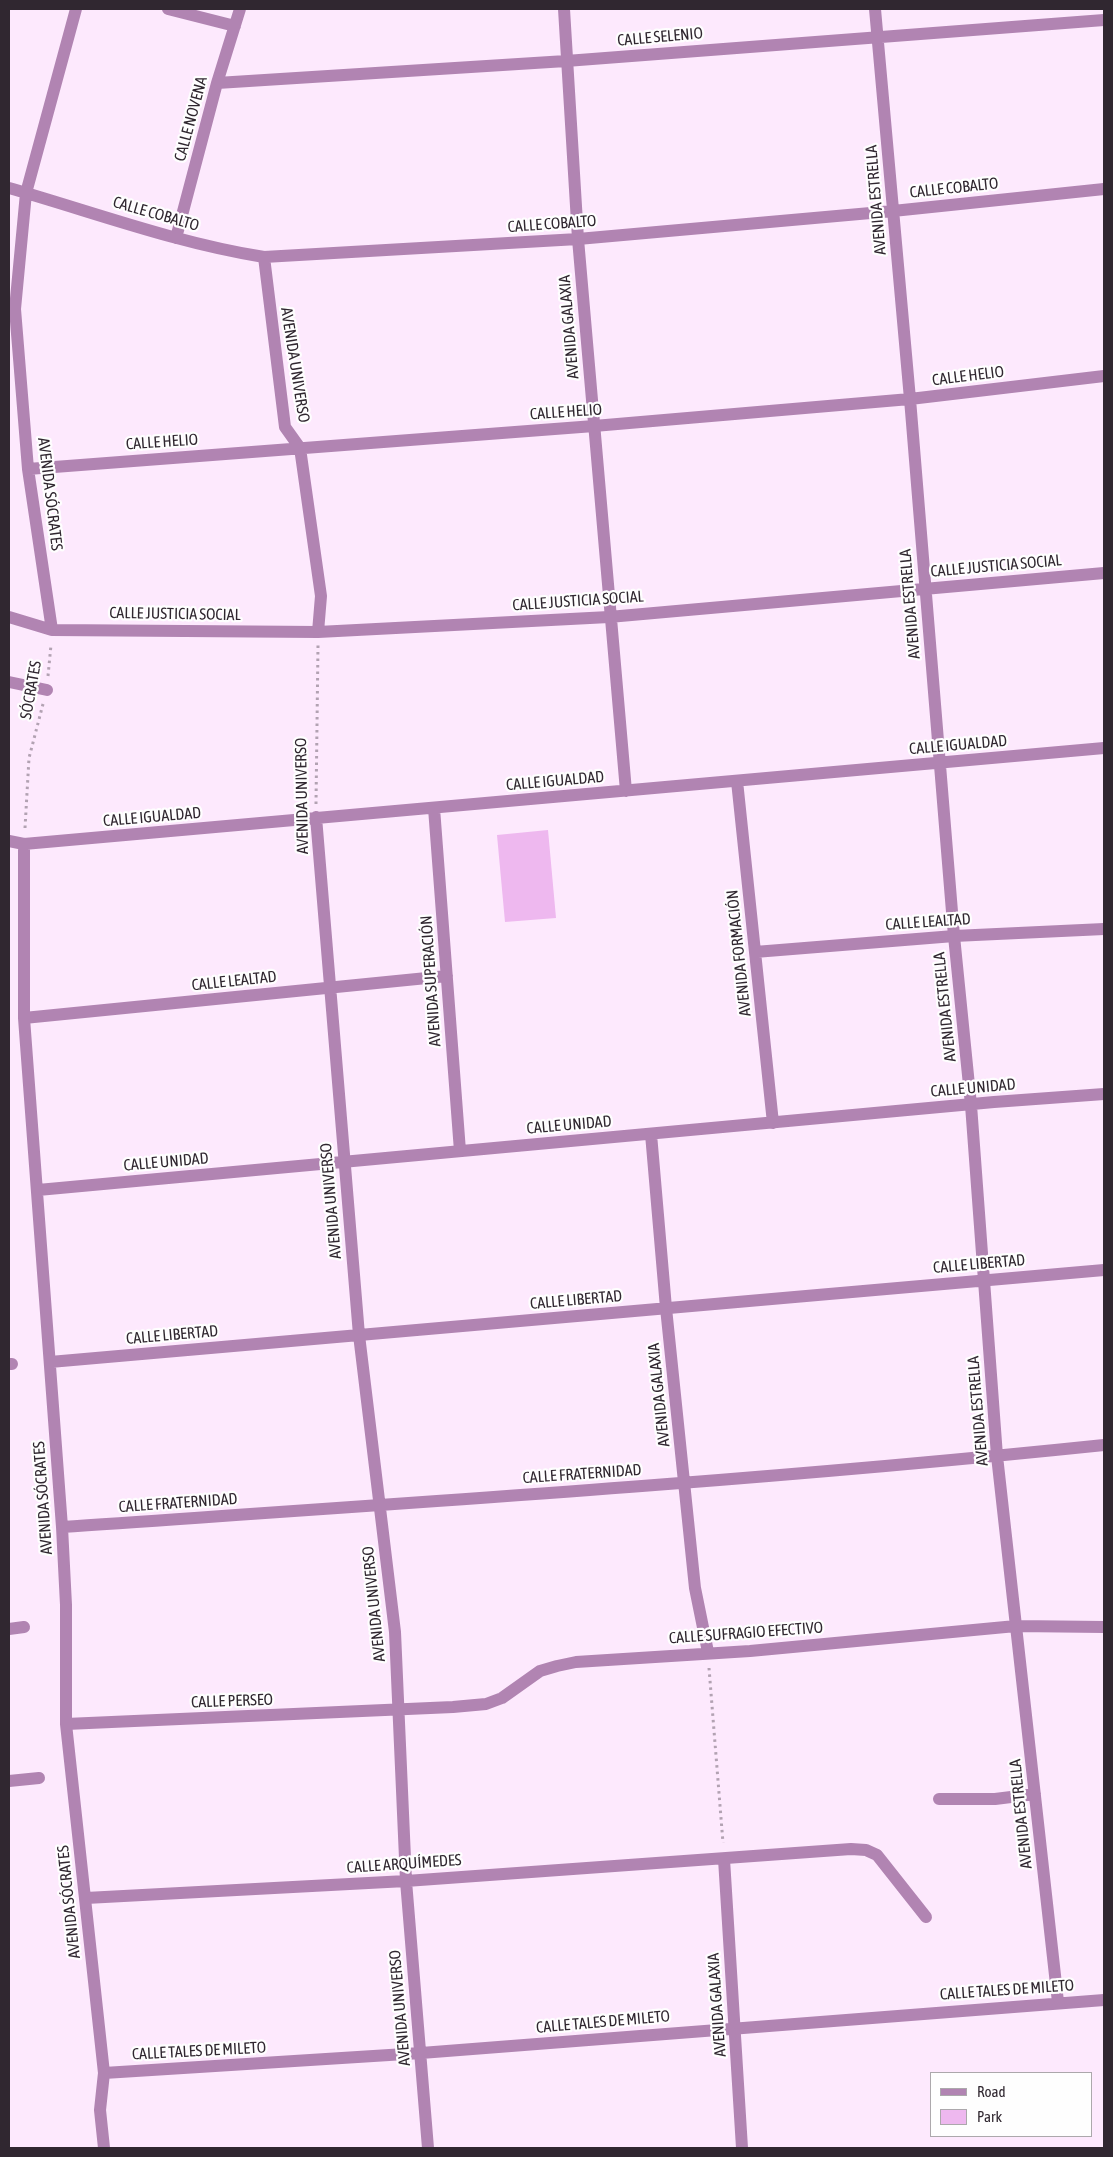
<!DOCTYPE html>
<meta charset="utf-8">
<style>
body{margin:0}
#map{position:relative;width:1113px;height:2157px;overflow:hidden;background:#fde9fd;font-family:"Asap Condensed",sans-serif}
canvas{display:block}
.frame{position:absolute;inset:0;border:10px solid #302730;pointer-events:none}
.legend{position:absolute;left:930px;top:2072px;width:162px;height:65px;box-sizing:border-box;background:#fefefe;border:1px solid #aca8ac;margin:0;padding:6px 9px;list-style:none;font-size:15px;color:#302730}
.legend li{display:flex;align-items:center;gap:10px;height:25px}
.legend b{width:25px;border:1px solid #aca8ac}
</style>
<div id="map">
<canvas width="1113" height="2157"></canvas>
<div class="frame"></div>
<ul class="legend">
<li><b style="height:6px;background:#b184b2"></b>Road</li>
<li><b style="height:14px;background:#eeb8ef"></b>Park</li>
</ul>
</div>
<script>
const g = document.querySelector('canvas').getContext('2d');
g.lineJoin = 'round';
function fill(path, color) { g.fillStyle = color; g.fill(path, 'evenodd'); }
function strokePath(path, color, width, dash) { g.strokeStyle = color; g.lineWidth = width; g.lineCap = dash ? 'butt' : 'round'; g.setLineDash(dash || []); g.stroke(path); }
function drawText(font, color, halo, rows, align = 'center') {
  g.font = font + ' "Asap Condensed",sans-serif'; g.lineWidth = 4.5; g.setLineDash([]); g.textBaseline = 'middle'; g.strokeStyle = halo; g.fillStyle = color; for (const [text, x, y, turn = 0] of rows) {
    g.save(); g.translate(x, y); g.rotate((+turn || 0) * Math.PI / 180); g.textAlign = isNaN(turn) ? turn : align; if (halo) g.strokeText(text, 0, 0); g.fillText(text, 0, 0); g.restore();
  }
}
const green = new Path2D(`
 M548 830 556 918 505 922 497 835Z`);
const path = new Path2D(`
 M48 676 51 645
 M316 804 318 645
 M25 828 29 758 43 704
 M709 1668 723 1843`);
const minor = new Path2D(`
 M168 9 235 26
 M564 9 578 239 626 791
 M875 9 910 399 954 936 971 1105 997 1456 1058 2002
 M217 83 566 61 1104 20
 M9 188C93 212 176 243 264 257L578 239 893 211 1104 189
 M176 238 217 83 240 9
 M264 257 285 427 300 448 321 596 318 632
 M28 469 594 426 910 399 1104 376
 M9 617 52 630 318 632 609 617 1104 573
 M52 630 28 469 15 309 26 193 76 9
 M9 682 47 690
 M737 781 773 1123
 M434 808 460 1151
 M316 817 359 1335 395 1632 406 1881 428 2148
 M9 841 24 844 1104 748
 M24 844V1018L62 1527 66 1605V1724L104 2073 100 2110 104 2148
 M755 952 954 936 1104 929
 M24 1018 447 976
 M651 1134 666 1308 695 1588 708 1652
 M38 1190 994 1102 1104 1094
 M50 1362 1104 1270
 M9 1364H12
 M62 1527C409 1503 758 1481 1104 1445
 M9 1629 24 1627
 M66 1724 453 1707 486 1704 502 1698 540 1671 557 1666 576 1662 750 1651 1016 1626 1104 1627
 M9 1781 39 1778
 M939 1799H995L1035 1794
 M724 1859 742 2148
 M86 1898 406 1881 851 1849 866 1850 877 1855 926 1917
 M104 2073 421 2053 1104 2000`);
const streetNames = [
 ["CALLE SELENIO",660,37,-5],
 ["CALLE NOVENA",191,119,-75],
 ["CALLE COBALTO",954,188,-6],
 ["AVENIDA ESTRELLA",876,200,-95],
 ["CALLE COBALTO",156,214,16],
 ["CALLE COBALTO",552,224,-4],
 ["AVENIDA GALAXIA",569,327,-95],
 ["AVENIDA UNIVERSO",295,365,81],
 ["CALLE HELIO",968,376,-7],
 ["CALLE HELIO",566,412,-4],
 ["CALLE HELIO",162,442,-4],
 ["AVENIDA SÓCRATES",50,494,83],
 ["CALLE JUSTICIA SOCIAL",996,566,-5],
 ["CALLE JUSTICIA SOCIAL",578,601,-4],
 ["AVENIDA ESTRELLA",910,604,-95],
 ["CALLE JUSTICIA SOCIAL",175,614,1],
 ["SÓCRATES",31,690,-80],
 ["CALLE IGUALDAD",958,745,-5],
 ["CALLE IGUALDAD",555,781,-5],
 ["AVENIDA UNIVERSO",302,796,-91],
 ["CALLE IGUALDAD",152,817,-5],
 ["CALLE LEALTAD",928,922,-4],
 ["AVENIDA FORMACIÓN",739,953,-96],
 ["CALLE LEALTAD",234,981,-6],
 ["AVENIDA SUPERACIÓN",431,981,-94],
 ["AVENIDA ESTRELLA",945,1007,-96],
 ["CALLE UNIDAD",973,1088,-5],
 ["CALLE UNIDAD",569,1125,-5],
 ["CALLE UNIDAD",166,1162,-5],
 ["AVENIDA UNIVERSO",331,1201,-95],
 ["CALLE LIBERTAD",979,1264,-5],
 ["CALLE LIBERTAD",576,1300,-5],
 ["CALLE LIBERTAD",172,1335,-5],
 ["AVENIDA GALAXIA",659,1395,-96],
 ["AVENIDA ESTRELLA",978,1411,-95],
 ["CALLE FRATERNIDAD",582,1474,-4],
 ["AVENIDA SÓCRATES",43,1498,-94],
 ["CALLE FRATERNIDAD",178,1503,-4],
 ["AVENIDA UNIVERSO",374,1604,-96],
 ["CALLE SUFRAGIO EFECTIVO",746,1633,-4],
 ["CALLE PERSEO",232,1701,-2],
 ["AVENIDA ESTRELLA",1021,1814,-96],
 ["CALLE ARQUÍMEDES",404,1864,-4],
 ["AVENIDA SÓCRATES",69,1902,-96],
 ["CALLE TALES DE MILETO",1007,1990,-4],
 ["AVENIDA GALAXIA",717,2005,-94],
 ["AVENIDA UNIVERSO",400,2008,-95],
 ["CALLE TALES DE MILETO",603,2022,-5],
 ["CALLE TALES DE MILETO",199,2051,-3]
];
fill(green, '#eeb8ef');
strokePath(path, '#b2a2b2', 3, [2.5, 4]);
strokePath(minor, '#b184b2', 12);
drawText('16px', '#302730', '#fefefe', streetNames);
</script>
